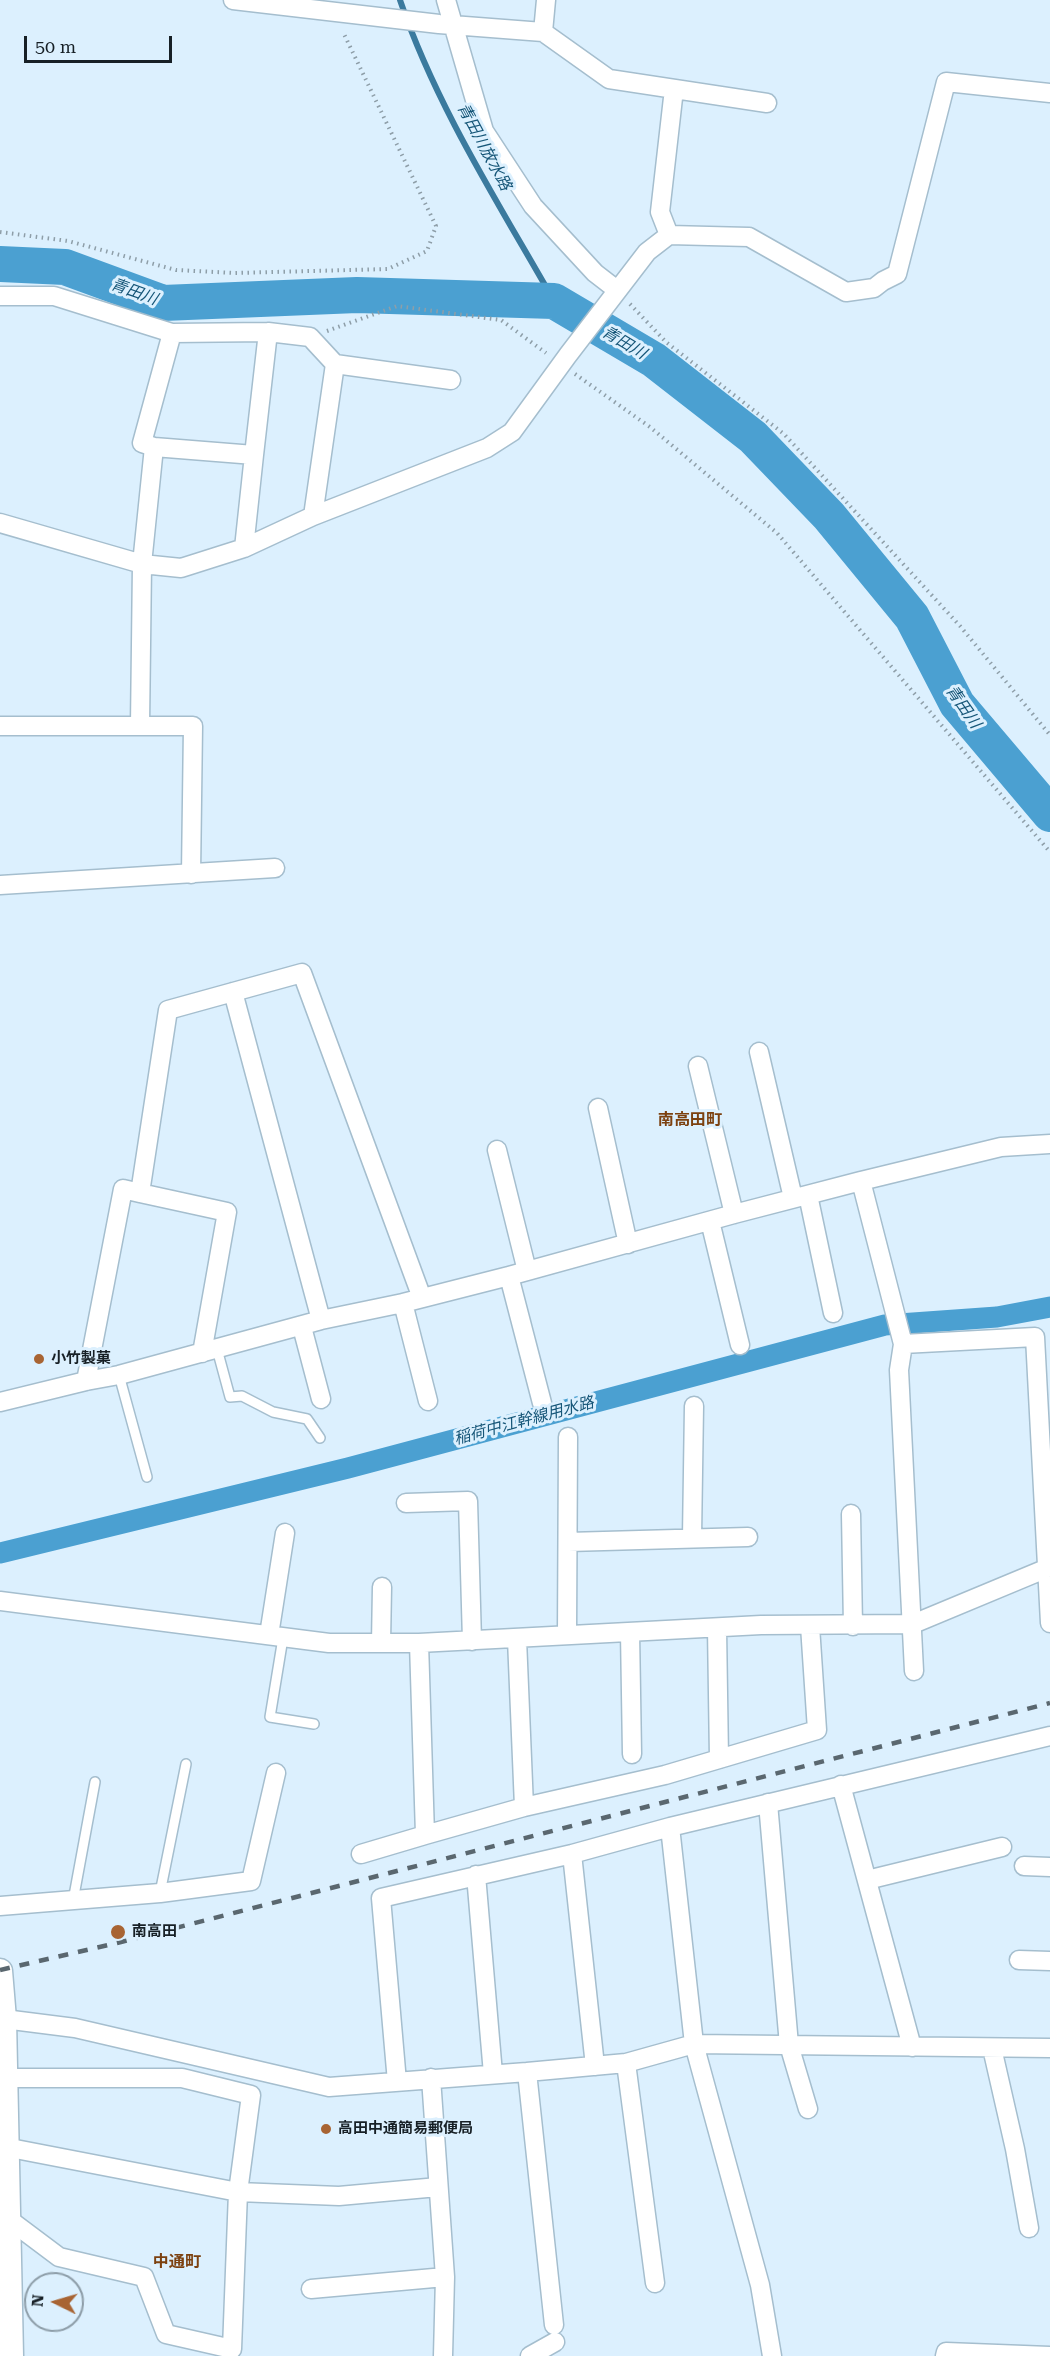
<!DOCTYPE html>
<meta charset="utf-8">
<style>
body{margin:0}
#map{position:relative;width:1050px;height:2356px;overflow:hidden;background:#dcf0fe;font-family:"Roboto Serif",serif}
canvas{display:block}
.north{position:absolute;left:24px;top:2272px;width:60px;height:60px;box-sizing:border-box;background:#dcf0fe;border:2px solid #8d9da8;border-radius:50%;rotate:275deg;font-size:16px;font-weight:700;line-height:24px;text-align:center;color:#172026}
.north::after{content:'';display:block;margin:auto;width:21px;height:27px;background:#a86433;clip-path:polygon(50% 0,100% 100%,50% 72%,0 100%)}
.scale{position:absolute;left:24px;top:36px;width:148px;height:27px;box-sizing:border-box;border:3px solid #172026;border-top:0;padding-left:8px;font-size:18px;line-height:21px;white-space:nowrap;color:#172026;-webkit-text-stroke:4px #dcf0fe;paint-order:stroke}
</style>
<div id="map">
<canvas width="1050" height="2356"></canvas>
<div class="north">N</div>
<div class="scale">50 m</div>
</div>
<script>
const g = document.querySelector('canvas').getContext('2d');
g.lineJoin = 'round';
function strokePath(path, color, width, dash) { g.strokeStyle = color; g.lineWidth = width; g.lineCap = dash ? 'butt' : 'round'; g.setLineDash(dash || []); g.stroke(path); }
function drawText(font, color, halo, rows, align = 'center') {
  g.font = font + ' "Roboto Serif","Noto Sans JP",serif'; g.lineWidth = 6; g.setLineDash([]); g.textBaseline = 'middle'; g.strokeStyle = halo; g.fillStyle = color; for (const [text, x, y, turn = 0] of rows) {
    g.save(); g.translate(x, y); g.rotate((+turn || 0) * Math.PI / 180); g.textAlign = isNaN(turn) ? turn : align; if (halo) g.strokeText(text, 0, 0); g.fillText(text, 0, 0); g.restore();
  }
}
const stream = new Path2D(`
 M400 0C436 106 499 204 554 301`);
const canal = new Path2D(`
 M0 1553 348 1468 885 1325 997 1317 1050 1307`);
const river = new Path2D(`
 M0 264 65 267 163 303 357 295 554 301 654 360 753 437 829 516 912 617 957 704 1050 814`);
const path = new Path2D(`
 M0 232 68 241 176 270 235 273 388 269 427 251 436 226 343 32
 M630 304 666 342 784 434 960 626 1050 735
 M327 331 397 306 501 320 546 353
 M575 374 650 427 777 533 1050 852`);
const service = new Path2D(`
 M217 1349 230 1397 242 1396 273 1412 307 1419 320 1438
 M119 1375 147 1477
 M283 1638 270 1717 314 1724
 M160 1893 186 1764
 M73 1901 95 1782`);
const minor = new Path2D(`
 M233 0 439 24 543 32 609 79 767 103
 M446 0 484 131 533 206 595 273 617 290
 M543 32 546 0
 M669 235 660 212 674 89
 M0 296H54L172 333
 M268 332 310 337 335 364 313 516
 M335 364 451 380
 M154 447 142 443 172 333 268 332 254 455
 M0 523 142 564 181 568 244 548 313 516 487 448 512 432 568 355 647 252 669 235 749 237 846 292 874 288 883 281 897 274 946 82 1050 93
 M140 725 142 564 154 447 254 455 244 548
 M0 726H193L191 874
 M0 885 275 868
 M233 992 321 1320
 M759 1052 793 1198
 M698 1066 734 1214
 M598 1108 628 1244
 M497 1150 527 1271
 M861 1181 1001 1147 1050 1144
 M808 1195 833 1313
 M710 1221 740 1345
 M509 1276 542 1403
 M403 1303 428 1401
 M302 1327 321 1399
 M202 1353 227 1212 140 1193 168 1010 302 973 422 1298
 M86 1381 123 1189 140 1193
 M0 1402 86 1381 119 1375 321 1320 403 1303 509 1276 734 1214 861 1181 903 1344
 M406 1503 468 1501 472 1641
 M851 1514 853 1626
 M692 1537 694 1406
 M568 1542 748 1537
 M0 1601 329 1643H419L761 1625 913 1624 1050 1567
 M717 1628 719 1759
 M630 1632 632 1754
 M567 1634 568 1437
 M269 1635 285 1533
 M381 1643 382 1587
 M914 1671 899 1370 903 1344 1035 1337 1050 1623
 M841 1785 912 2047
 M768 1803 789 2045 808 2109
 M524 1807 665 1775 817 1730 810 1626
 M670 1827 694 2044 760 2285 772 2356
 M425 1835 524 1807 517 1639
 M361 1854 425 1835 419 1643
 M572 1854 595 2066
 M1024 1866 1050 1867
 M476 1875 493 2074
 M867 1880 1002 1847
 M0 1906 160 1893 251 1881 276 1773
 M1019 1960 1050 1961
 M4 2019 75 2028 329 2087 527 2072 554 2325
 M992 2048 1015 2149 1029 2228
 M626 2063 694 2044 1050 2048
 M527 2072 626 2063 655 2283
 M5 2078H182L251 2095 238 2192 232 2349 166 2334 144 2277 59 2257 7 2218
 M431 2078 445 2277 443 2356
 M397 2082 381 1898 572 1854 670 1827 1050 1736
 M5 2147 238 2192 339 2196 438 2187
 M311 2289 445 2277
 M530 2356 555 2342
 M945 2356 946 2352 1050 2356`);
const tertiary = new Path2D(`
 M0 1971 4 2019 11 2356`);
const rail = new Path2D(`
 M0 1970 121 1942 1050 1703`);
const markers = [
 [39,1359,6,"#a86433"],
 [118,1932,8,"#a86433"],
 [326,2129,6,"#a86433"]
];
const poiNames = [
 ["小竹製菓",51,1359],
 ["南高田",132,1932],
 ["高田中通簡易郵便局",338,2129]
];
const waterNames = [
 ["青田川放水路",484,147,62],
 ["青田川",134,292,20],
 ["青田川",624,343,31],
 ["青田川",963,707,55],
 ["稲荷中江幹線用水路",524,1421,-15]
];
const neighbourhoodNames = [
 ["南高田町",690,1120],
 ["中通町",177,2262]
];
strokePath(stream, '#3b7a9e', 6);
strokePath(canal, '#4ba0d1', 21);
strokePath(river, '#4ba0d1', 36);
strokePath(service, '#a5bece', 12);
strokePath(minor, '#a5bece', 21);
strokePath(tertiary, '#a5bece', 27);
strokePath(path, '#8e9ea8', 4, [1.5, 4.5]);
strokePath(service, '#fff', 9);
strokePath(minor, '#fff', 18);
strokePath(tertiary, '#fff', 24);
strokePath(rail, '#5a676f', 4.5, [10, 10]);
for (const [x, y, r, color] of markers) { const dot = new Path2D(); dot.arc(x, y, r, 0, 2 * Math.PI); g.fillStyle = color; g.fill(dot); strokePath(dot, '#dcf0fe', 2); }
drawText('bold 15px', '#172026', '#dcf0fe', poiNames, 'left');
drawText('italic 16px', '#165678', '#dcf0fe', waterNames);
drawText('bold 16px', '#7c4110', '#dcf0fe', neighbourhoodNames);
</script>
